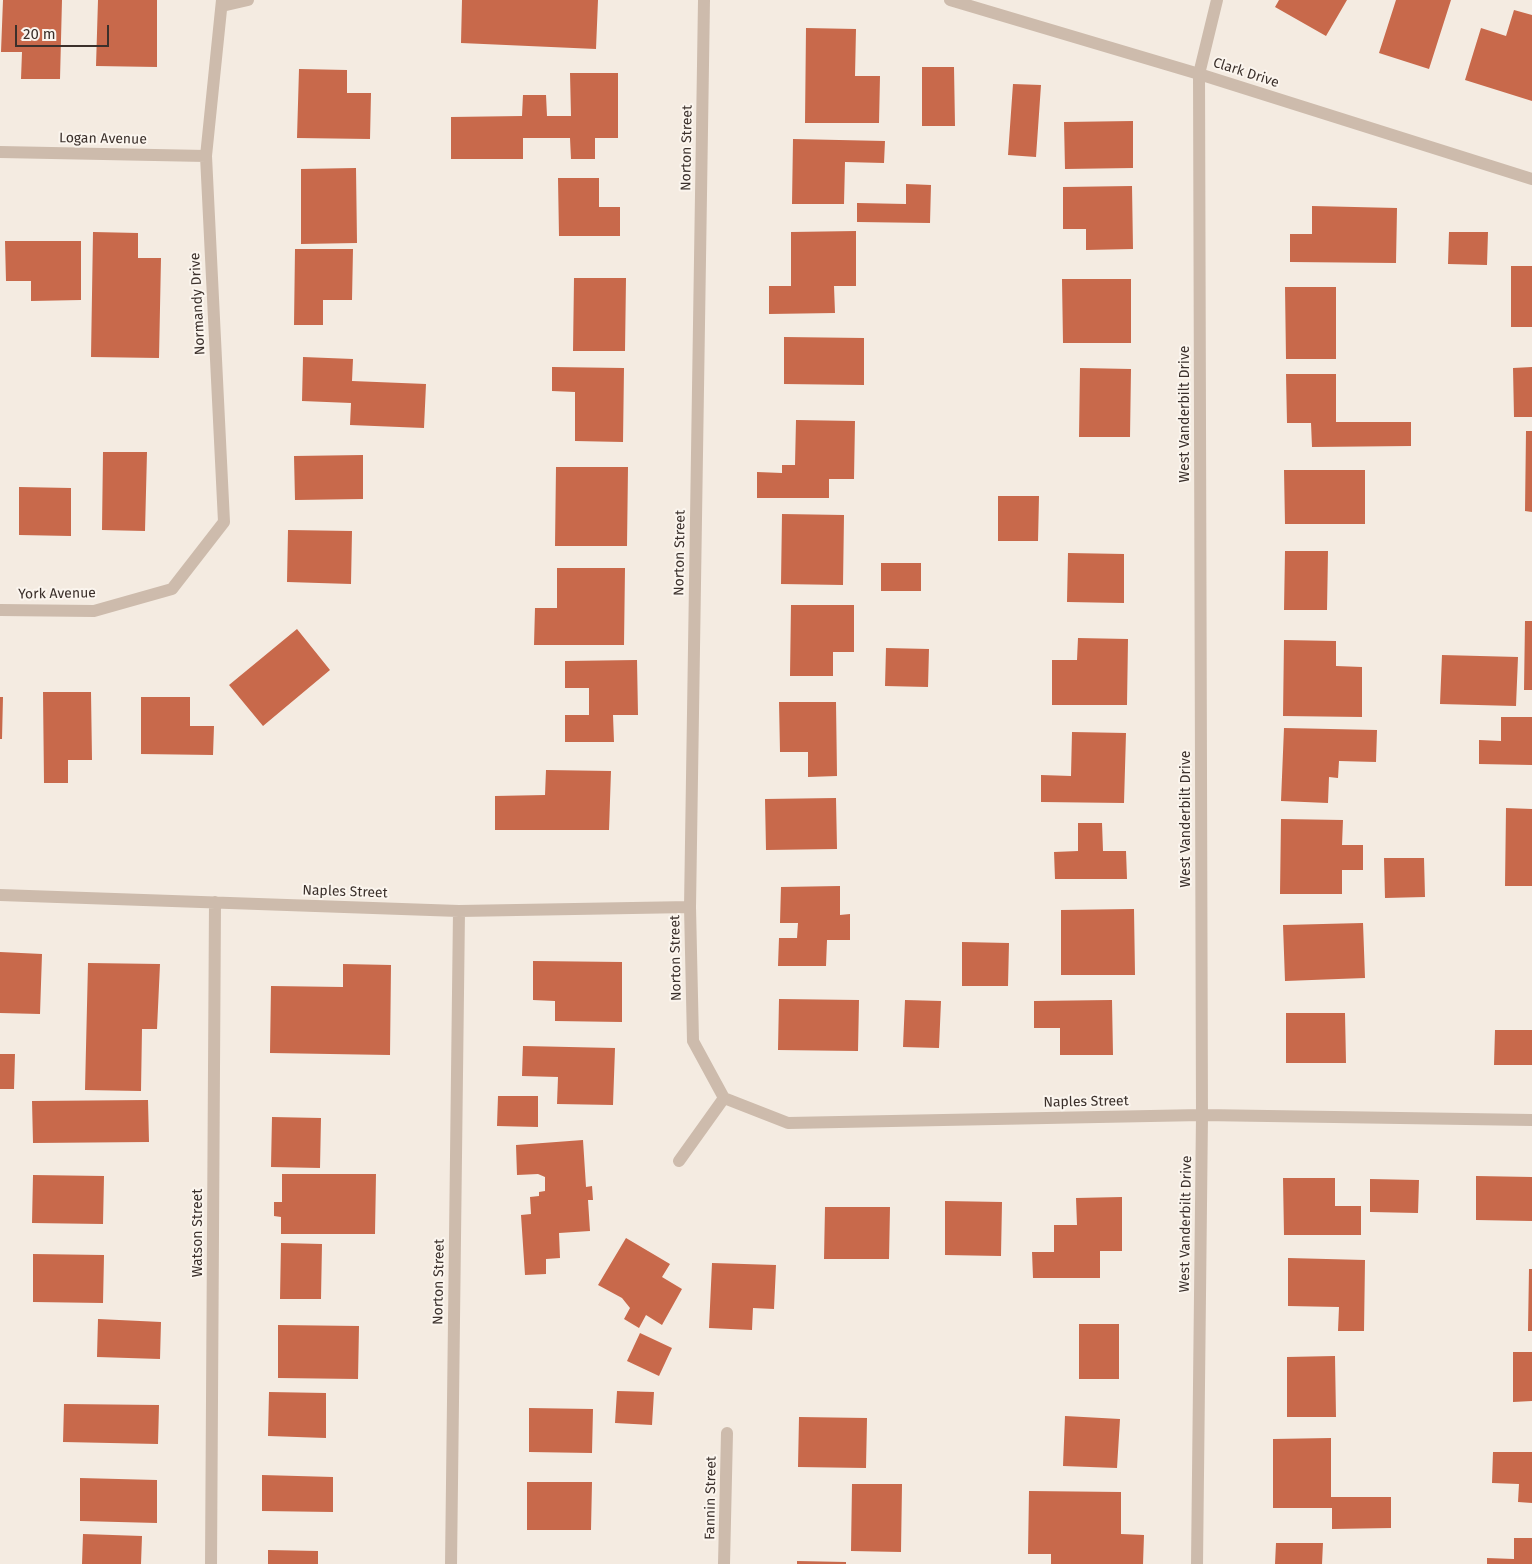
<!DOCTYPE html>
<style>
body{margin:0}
#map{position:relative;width:1532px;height:1564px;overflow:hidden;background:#f4ebe1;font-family:"Fira Sans",sans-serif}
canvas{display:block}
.scale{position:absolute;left:15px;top:25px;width:94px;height:22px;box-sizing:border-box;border:2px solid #3b302b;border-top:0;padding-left:6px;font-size:15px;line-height:18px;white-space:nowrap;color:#3b302b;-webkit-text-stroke:4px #fbf5ee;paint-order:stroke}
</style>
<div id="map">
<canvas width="1532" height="1564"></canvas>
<div class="scale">20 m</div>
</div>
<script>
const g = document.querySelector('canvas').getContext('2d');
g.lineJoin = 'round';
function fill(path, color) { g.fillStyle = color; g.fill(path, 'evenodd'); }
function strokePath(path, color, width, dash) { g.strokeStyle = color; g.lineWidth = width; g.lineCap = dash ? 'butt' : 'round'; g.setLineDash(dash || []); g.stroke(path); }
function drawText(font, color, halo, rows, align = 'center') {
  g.font = font + ' "Fira Sans",sans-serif'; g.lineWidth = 4; g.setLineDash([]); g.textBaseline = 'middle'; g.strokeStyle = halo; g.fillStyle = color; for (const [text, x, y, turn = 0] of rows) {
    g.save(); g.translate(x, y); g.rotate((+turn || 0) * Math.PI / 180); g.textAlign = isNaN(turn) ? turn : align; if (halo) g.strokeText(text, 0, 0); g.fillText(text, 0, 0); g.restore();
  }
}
const building = new Path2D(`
 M3 0H62L60 79H21L22 52H1Z
 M98 0H157V67L96 66Z
 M462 0H598L596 49 461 43Z
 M1279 0H1347L1326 36 1275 7Z
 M1396 0H1451L1429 69 1379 53Z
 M1514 10 1532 15V101L1465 80 1481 28 1506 36Z
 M806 28 856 29 855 76H880L879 123H805Z
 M922 67H954L955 126H922Z
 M299 69 347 70V93H371L370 139 297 138Z
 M570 73H618V138H595V159H571L570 138H523V159H451V117L522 116 523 95H546L547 116H571Z
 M1013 84 1041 85 1036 157 1008 155Z
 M1133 121V168L1065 169 1064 122Z
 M793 139 885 141 884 163 845 162 844 204H792Z
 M356 168 357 243 301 244V169Z
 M558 178H599V207H620V236H559Z
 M906 184 931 185 930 223 857 222V203L906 204Z
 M1132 186 1133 249 1086 250V229H1063V187Z
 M1312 206 1397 208 1396 263 1290 262V234H1312Z
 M856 231V286H834L835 313 769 314V286H791V232Z
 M93 232 138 233V258H161L159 358 91 357Z
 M1449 232H1488L1487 265 1448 264Z
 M5 241H81V300L31 301V281H6Z
 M295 249H353L352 300H323V325H294Z
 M1511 266H1532V327H1511Z
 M574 278H626L625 351H573Z
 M1062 279H1131V343H1063Z
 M1285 287H1336V359H1286Z
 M784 337 864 338V385L784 384Z
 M303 357 353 359 352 381 426 384 424 428 350 425 351 403 302 401Z
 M552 367 624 368 623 442 575 441V392L552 391Z
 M1532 367V417H1514L1513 368Z
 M1080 368 1131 369 1130 437H1079Z
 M1286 374H1336V422H1411V446L1312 447 1311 423H1287Z
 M796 420 855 421 854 479H829V498H757V472L782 473V465H795Z
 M1526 431H1532V512L1525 511Z
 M103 452H147L145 531 102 530Z
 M363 455V499L295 500 294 456Z
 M556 467H628L627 546H555Z
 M1284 470H1365V524H1285Z
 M19 487 71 488V536L19 535Z
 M998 496H1039L1038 541H998Z
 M782 514 844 515 843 585 781 584Z
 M288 530 352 531 351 584 287 582Z
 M1285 551H1328L1327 610H1284Z
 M1068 553 1124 554V603L1067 602Z
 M881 563H921V591H881Z
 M557 568H625L624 645H534L535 608H557Z
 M791 605H854V652H833V676H790Z
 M1525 621H1532V690H1524Z
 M297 629 330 670 263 726 229 685Z
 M1078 638 1128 639 1127 705H1052V660H1077Z
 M1284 640 1336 641V666L1362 667V717L1283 716Z
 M886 648 929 649 928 687 885 686Z
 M1442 655 1518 657 1516 706 1440 704Z
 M637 660 638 715H613L614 742H565V715H589V688H565V661Z
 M43 692H91L92 760H68V783H44Z
 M0 697H3L2 739H0Z
 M141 697H190V726H214L213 755 141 754Z
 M779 702H836L837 776 808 777V752H780Z
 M1501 717H1532V765L1479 764V740L1501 741Z
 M1284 728 1377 730 1376 762 1339 761 1338 778 1329 777 1328 803 1281 801Z
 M1072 732 1126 733 1124 803 1041 802V775L1071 776Z
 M546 770 611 771 609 830H495V796L545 795Z
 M836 798 837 849 766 850 765 799Z
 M1506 808 1532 809V886H1505Z
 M1281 819 1343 820 1342 845H1363V870H1342V894H1280Z
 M1078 823H1102L1103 851H1126L1127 879H1055L1054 852 1078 851Z
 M1384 858H1424L1425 897 1385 898Z
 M840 886V915L850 914V940H827L826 966H778L779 938H797L798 923H780L781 887Z
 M1134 909 1135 975H1061V910Z
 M1363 923 1365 978 1285 981 1283 925Z
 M962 942 1009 943 1008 986H962Z
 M0 952 42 954 40 1014 0 1013Z
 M533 961 622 962V1022L555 1021V1001L533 1000Z
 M88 963 160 964 157 1029H142L141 1091 85 1090Z
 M343 964 391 965 390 1055 270 1053 271 986 343 987Z
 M779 999 859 1000 858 1051 778 1050Z
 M905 1000 941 1001 939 1048 903 1047Z
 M1112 1000 1113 1055H1060V1028H1034V1001Z
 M1286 1013H1345L1346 1063H1286Z
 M1495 1030H1532V1065H1494Z
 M523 1046 615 1048 613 1105 557 1104 558 1077 522 1076Z
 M0 1054H15L14 1089H0Z
 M498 1096H538V1127L497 1126Z
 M148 1100 149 1142 33 1143 32 1101Z
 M272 1117 321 1118 320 1168 271 1167Z
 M583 1140 586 1187 592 1186 593 1200H588L590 1231 559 1233 560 1258 546 1259V1274L525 1275 521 1215 531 1214 530 1197 539 1196V1192L545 1191V1177L538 1174 517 1175 516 1145Z
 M282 1174H376L375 1234H281V1217L274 1216V1202H282Z
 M33 1175 104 1176 103 1224 32 1223Z
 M1476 1176 1532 1177V1221L1476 1220Z
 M1283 1178H1335V1206H1361V1235H1284Z
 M1370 1179 1419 1180 1418 1213 1370 1212Z
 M1122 1197V1251H1100V1278H1033L1032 1252H1054V1225H1077L1076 1198Z
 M945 1201 1002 1202 1001 1256 945 1255Z
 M825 1207H890L889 1259H824Z
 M626 1238 670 1264 662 1277 682 1289 662 1325 646 1315 639 1328 624 1319 630 1308 622 1298 598 1285Z
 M281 1243 322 1244 321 1299H280Z
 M33 1254 104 1255 103 1303 33 1302Z
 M1288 1258 1365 1260 1364 1331H1338L1339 1307 1288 1306Z
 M712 1263 776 1265 774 1309 753 1308 752 1330 709 1328Z
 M1529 1269H1532V1331H1528Z
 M98 1319 161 1322 160 1359 97 1357Z
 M1079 1324H1119V1379H1079Z
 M278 1325 359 1326 358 1379 278 1378Z
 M640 1333 672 1348 659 1376 627 1361Z
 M1513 1352H1532V1401L1513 1402Z
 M1335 1356 1336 1417H1287V1357Z
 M617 1391 654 1392 652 1425 615 1423Z
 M269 1392 326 1393V1438L268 1436Z
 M64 1404 159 1405 158 1444 63 1442Z
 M529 1408 593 1409 592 1453 529 1452Z
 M1065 1416 1120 1419 1117 1468 1063 1466Z
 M799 1417 867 1418 866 1468 798 1467Z
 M1331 1438V1497H1391V1528L1332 1529V1508H1273V1439Z
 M1493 1452H1532V1503L1518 1502 1519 1484 1492 1483Z
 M262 1475 333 1477V1512L262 1511Z
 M80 1478 157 1480V1523L80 1521Z
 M527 1482H592L591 1530H527Z
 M852 1484H902L901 1552 851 1551Z
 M1029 1491 1121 1492V1534L1144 1535 1143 1564H1051V1554H1028Z
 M83 1534 142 1536 141 1564H82Z
 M1514 1538H1532V1564H1487V1558L1514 1559Z
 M1276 1543H1323L1322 1564H1275Z
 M268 1550 318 1551V1564H268Z
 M797 1561 846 1562V1564H797Z`);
const street = new Path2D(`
 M704 0 690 907 693 1041 724 1098
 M950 0 1199 74 1532 179
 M222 6 248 0
 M0 152 206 156
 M0 610 94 611 172 589 224 522 206 156 222 0
 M0 895 459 911 690 907
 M724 1098 788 1123 1202 1115 1532 1120
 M679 1161 724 1098
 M211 1564 215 902
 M451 1564 459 911
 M724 1564 727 1433
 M1197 1564 1202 1115 1199 74 1217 0`);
const streetNames = [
 ["Clark Drive",1246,73,18],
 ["Logan Avenue",103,139,1],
 ["Norton Street",687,148,-89],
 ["Normandy Drive",198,304,-93],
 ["West Vanderbilt Drive",1185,414,-90],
 ["Norton Street",680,553,-89],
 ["York Avenue",57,594,-1],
 ["West Vanderbilt Drive",1186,819,-90],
 ["Naples Street",345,892,2],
 ["Norton Street",676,958,-91],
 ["Naples Street",1086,1102,-1],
 ["West Vanderbilt Drive",1186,1224,-89],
 ["Watson Street",198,1233,-90],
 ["Norton Street",439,1282,-89],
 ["Fannin Street",711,1498,-89]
];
fill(building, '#c8694b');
strokePath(street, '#cdbbac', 12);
drawText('14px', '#3b302b', '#fbf5ee', streetNames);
</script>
